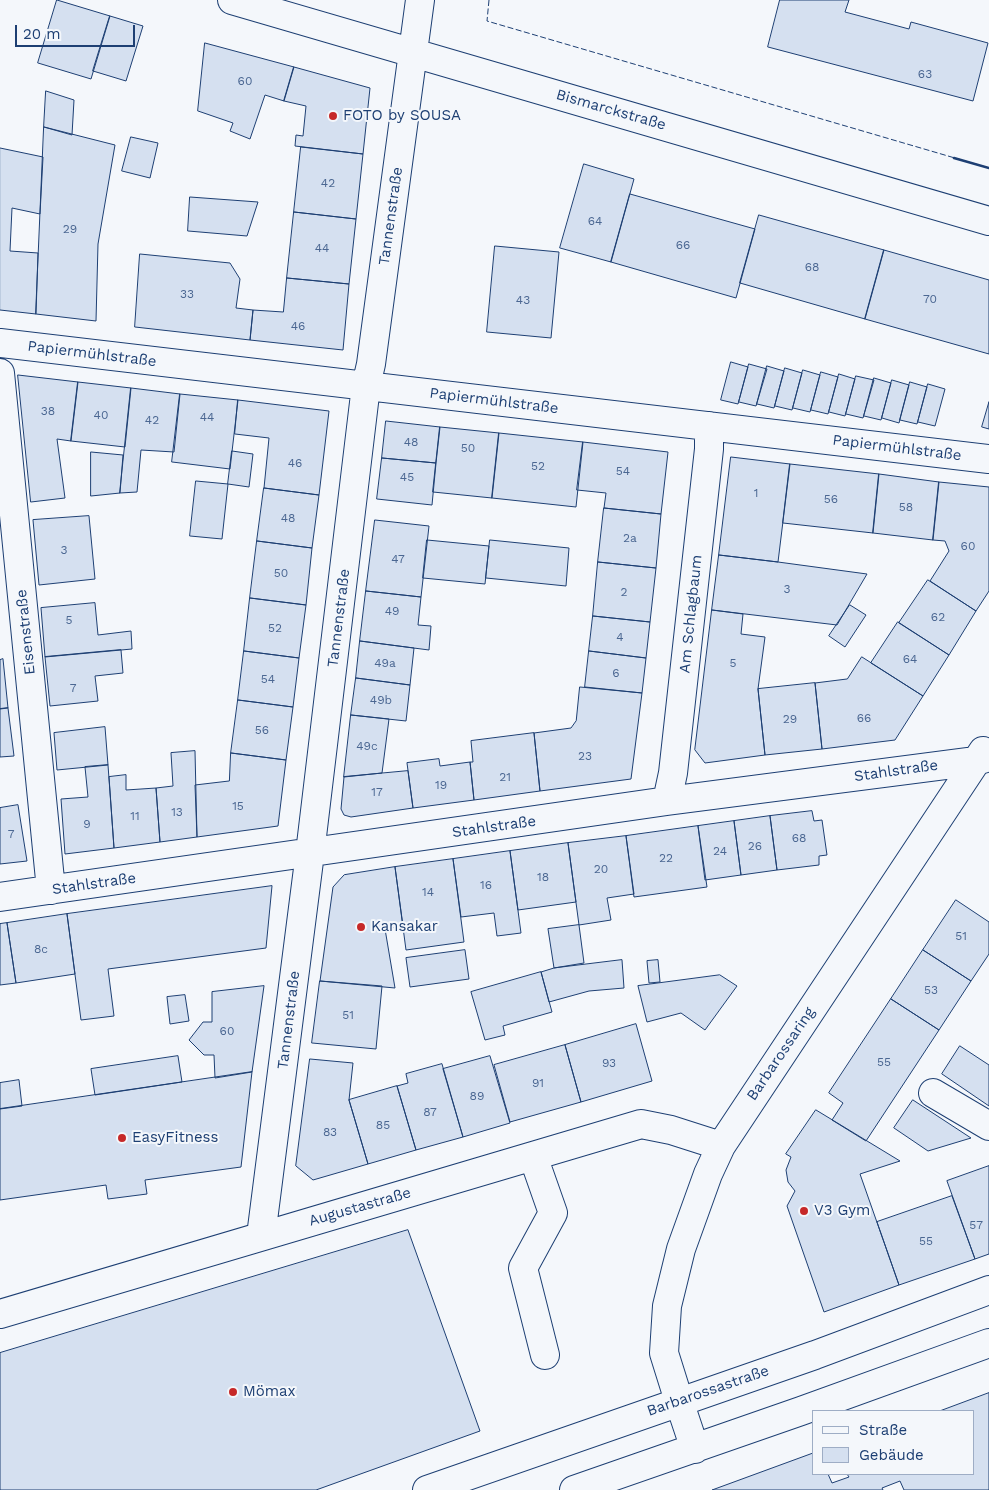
<!DOCTYPE html>
<meta charset="utf-8">
<style>
body{margin:0}
#map{position:relative;width:989px;height:1490px;overflow:hidden;background:#f4f7fb;font-family:"Work Sans",sans-serif}
canvas{display:block}
.legend{position:absolute;left:812px;top:1410px;width:162px;height:65px;box-sizing:border-box;background:#f4f7fb;border:1px solid #9eadc5;margin:0;padding:6px 9px;list-style:none;font-size:15px;color:#1d3f73}
.legend li{display:flex;align-items:center;gap:10px;height:25px}
.legend b{width:25px;border:1px solid #9eadc5}
.scale{position:absolute;left:15px;top:25px;width:120px;height:22px;box-sizing:border-box;border:2px solid #1d3f73;border-top:0;padding-left:6px;font-size:15px;line-height:18px;white-space:nowrap;color:#1d3f73;-webkit-text-stroke:4px #f4f7fb;paint-order:stroke}
</style>
<div id="map">
<canvas width="989" height="1490"></canvas>
<ul class="legend">
<li><b style="height:6px;background:#f4f7fb"></b>Straße</li>
<li><b style="height:14px;background:#d5e0f0"></b>Gebäude</li>
</ul>
<div class="scale">20 m</div>
</div>
<script>
const g = document.querySelector('canvas').getContext('2d');
g.lineJoin = 'round';
function fill(path, color) { g.fillStyle = color; g.fill(path, 'evenodd'); }
function strokePath(path, color, width, dash) { g.strokeStyle = color; g.lineWidth = width; g.lineCap = dash ? 'butt' : 'round'; g.setLineDash(dash || []); g.stroke(path); }
function drawText(font, color, halo, rows, align = 'center') {
  g.font = font + ' "Work Sans",sans-serif'; g.lineWidth = 4; g.setLineDash([]); g.textBaseline = 'middle'; g.strokeStyle = halo; g.fillStyle = color; for (const [text, x, y, turn = 0] of rows) {
    g.save(); g.translate(x, y); g.rotate((+turn || 0) * Math.PI / 180); g.textAlign = isNaN(turn) ? turn : align; if (halo) g.strokeText(text, 0, 0); g.fillText(text, 0, 0); g.restore();
  }
}
const building = new Path2D(`
 M57 0 110 16 91 79 38 63Z
 M780 0H849L845 12 909 29 911 22 988 43 973 101 768 47Z
 M110 16 143 26 126 81 93 71Z
 M205 43 294 67 284 101 265 95 250 139 230 131 233 123 198 111Z
 M294 67 370 88 363 154 295 146 296 135 303 136 306 106 284 101Z
 M46 91 74 100 72 135 44 127Z
 M44 127 115 145 98 244 96 321 36 314Z
 M131 137 158 143 150 178 122 171Z
 M301 147 363 154 356 219 294 212Z
 M0 148 43 157 40 214 12 208 10 251 38 253 36 314 0 310Z
 M584 164 634 179 611 262 560 248Z
 M630 194 755 229 736 298 611 262Z
 M190 197 258 202 247 236 188 231Z
 M294 212 356 219 349 284 287 278Z
 M759 215 884 250 865 319 740 283Z
 M495 246 559 252 551 338 487 332Z
 M884 250 989 280V354L865 319Z
 M140 254 230 263 240 279 236 308 253 310 250 340 135 327Z
 M287 278 349 284 343 350 250 340 253 310 283 312Z
 M731 362 748 367 738 404 721 400Z
 M749 364 767 369 756 406 739 402Z
 M767 366 784 371 774 408 757 404Z
 M785 368 802 373 792 410 775 406Z
 M803 370 820 375 810 412 793 408Z
 M821 372 838 377 828 414 811 410Z
 M839 374 855 379 845 416 829 412Z
 M18 375 78 382 71 441 57 439 65 498 31 502Z
 M856 376 874 380 863 418 846 414Z
 M874 378 891 383 881 420 864 416Z
 M892 380 909 385 899 423 882 418Z
 M78 382 131 388 125 447 71 441Z
 M910 382 927 387 917 424 900 420Z
 M928 384 945 389 935 426 918 422Z
 M131 388 180 394 174 452 141 450 137 492 120 493Z
 M180 394 238 400 230 469 172 462Z
 M238 400 329 411 319 495 264 488 269 438 235 434Z
 M989 402V429L982 427Z
 M386 421 440 427 436 463 382 458Z
 M440 427 499 433 492 498 433 492Z
 M499 433 583 442 576 507 492 498Z
 M583 442 668 452 661 514 604 508 606 493 577 490Z
 M232 451 253 454 249 487 228 484Z
 M91 452 123 455 120 493 91 496Z
 M731 457 790 464 778 562 719 555Z
 M382 458 436 463 432 505 377 499Z
 M790 464 879 474 873 533 783 523Z
 M879 474 939 482 933 540 873 533Z
 M196 481 228 484 222 539 190 536Z
 M939 482 989 487V591L976 611 930 581 949 551 945 541 933 540Z
 M264 488 319 495 312 548 257 541Z
 M604 508 661 514 656 568 598 562Z
 M89 516 95 579 39 585 33 520Z
 M375 520 429 526 421 597 366 591Z
 M427 540 489 546 485 584 423 578Z
 M490 540 569 548 566 586 486 578Z
 M257 541 312 548 306 605 250 598Z
 M719 555 778 562 867 574 837 625 712 610Z
 M598 562 656 568 650 622 593 616Z
 M928 580 976 611 949 655 899 623Z
 M366 591 421 597 418 625 431 626 429 650 360 641Z
 M250 598 306 605 299 658 244 651Z
 M95 603 98 635 131 631 132 649 45 657 41 608Z
 M850 605 866 615 845 647 829 636Z
 M712 610 743 614 741 634 765 637 758 689 765 755 705 763 695 750Z
 M593 616 650 622 646 658 589 651Z
 M898 622 949 655 923 696 871 663Z
 M360 641 414 648 410 685 356 678Z
 M121 650 123 673 95 676 98 701 50 706 45 657Z
 M244 651 299 658 293 707 238 700Z
 M589 651 646 658 642 693 585 687Z
 M862 657 923 696 895 740 822 749 815 683 847 679Z
 M3 659 8 708 0 709V660Z
 M356 678 410 685 406 721 351 715Z
 M815 683 822 749 765 755 758 689Z
 M580 687 642 693 631 779 540 791 534 733 571 728 576 721Z
 M238 700 293 707 286 760 231 753Z
 M8 708 14 756 0 757V709Z
 M351 715 389 719 382 773 344 777Z
 M105 727 108 765 57 770 54 733Z
 M534 733 540 791 474 800 470 762H473L471 741Z
 M195 751 197 837 160 842 156 788 173 786 171 753Z
 M231 753 286 760 278 826 197 837 195 785 229 781Z
 M439 759 440 766 470 762 474 800 413 808 407 763Z
 M108 765 114 848 65 854 61 799 88 797 85 767Z
 M408 771 413 808 351 817 344 815 341 809 344 777Z
 M126 775V790L156 788 160 842 114 848 109 777Z
 M18 805 27 861 0 864V808Z
 M812 811 814 821 822 820 827 855 819 856V865L777 870 770 816Z
 M770 816 777 870 741 875 734 821Z
 M734 821 741 875 705 880 698 826Z
 M698 826 707 887 634 897 626 836Z
 M626 836 634 894 607 898 611 920 579 925 568 843Z
 M568 843 576 902 518 910 510 851Z
 M510 851 521 933 497 936 494 913 461 917 453 859Z
 M453 859 464 942 406 950 395 867Z
 M395 867 403 926 385 929 395 988 320 981 333 887 344 875Z
 M272 886 266 948 108 969 114 1016 81 1020 67 914Z
 M956 900 989 922V954L971 981 923 950Z
 M67 914 75 974 16 983 7 923Z
 M7 923 16 983 0 985V924Z
 M579 925 584 963 554 968 548 929Z
 M465 950 469 979 410 987 406 958Z
 M923 950 971 981 939 1030 891 999Z
 M622 960 624 988 589 991 549 1002 541 972 554 968Z
 M658 960 660 982 649 983 647 961Z
 M541 972 552 1012 503 1026 505 1035 485 1040 471 992Z
 M720 975 737 986 705 1030 681 1013 647 1022 638 986Z
 M320 981 382 986 376 1049 312 1043Z
 M264 986 252 1072 215 1078 214 1055H204L189 1040 203 1022H212V992Z
 M185 995 189 1021 170 1024 167 997Z
 M891 999 939 1030 866 1141 832 1120 843 1103 829 1093Z
 M636 1024 652 1081 581 1102 565 1045Z
 M565 1045 581 1102 510 1122 494 1065Z
 M960 1046 989 1065V1106L942 1074Z
 M178 1056 182 1082 95 1095 91 1069Z
 M490 1056 510 1123 463 1137 443 1069Z
 M310 1059 353 1063 349 1100 368 1164 313 1180 296 1166Z
 M442 1064 463 1137 416 1150 397 1086 408 1083 406 1074Z
 M252 1072 241 1167 145 1180 147 1194 108 1199 106 1185 0 1200V1109Z
 M19 1080 22 1106 0 1109V1083Z
 M397 1086 416 1150 368 1164 349 1100Z
 M913 1100 971 1138 928 1151 894 1128Z
 M816 1110 900 1161 860 1174 899 1285 824 1312 787 1206 795 1191 788 1182 786 1170 791 1157 786 1154Z
 M989 1166V1254L975 1259 947 1181Z
 M952 1196 975 1259 899 1285 877 1222Z
 M408 1230 480 1431 316 1490H0V1353Z
 M989 1393V1490H904L900 1481 882 1488 883 1490H712L813 1453V1474H828L832 1483 849 1477 847 1474H973V1411H940Z`);
const minor = new Path2D(`
 M232 0 989 221
 M0 343 989 459
 M0 373 51 890
 M667 801 673 773 709 449V426
 M0 897 667 801 976 761 989 757
 M933 1093 989 1126
 M533 1156 553 1213 523 1268 545 1355
 M261 1236 310 853 366 386 371 364 420 0
 M0 1314 641 1124 671 1130 721 1146
 M679 1401 664 1353 667 1306 681 1249 708 1174 721 1146 983 751`);
const major = new Path2D(`
 M679 1401 695 1449
 M427 1490 815 1355 989 1290
 M574 1490 801 1411 989 1343`);
const fence = new Path2D(`
 M489 0 487 21 989 168`);
const wall = new Path2D(`
 M954 158 989 168`);
const markers = [
 [333,116,5,"#c62828"],
 [361,927,5,"#c62828"],
 [122,1138,5,"#c62828"],
 [804,1211,5,"#c62828"],
 [233,1392,5,"#c62828"]
];
const numberNames = [
 ["63",925,74],
 ["60",245,81],
 ["42",328,183],
 ["64",595,221],
 ["29",70,229],
 ["66",683,245],
 ["44",322,248],
 ["68",812,267],
 ["33",187,294],
 ["70",930,299],
 ["43",523,300],
 ["46",298,326],
 ["38",48,411],
 ["40",101,415],
 ["44",207,417],
 ["42",152,420],
 ["48",411,442],
 ["50",468,448],
 ["46",295,463],
 ["52",538,466],
 ["54",623,471],
 ["45",407,477],
 ["1",756,493],
 ["56",831,499],
 ["58",906,507],
 ["48",288,518],
 ["2a",630,538],
 ["60",968,546],
 ["3",64,550],
 ["47",398,559],
 ["50",281,573],
 ["3",787,589],
 ["2",624,592],
 ["49",392,611],
 ["62",938,617],
 ["5",69,620],
 ["52",275,628],
 ["4",620,637],
 ["64",910,659],
 ["49a",385,663],
 ["5",733,663],
 ["6",616,673],
 ["54",268,679],
 ["7",73,688],
 ["49b",381,700],
 ["66",864,718],
 ["29",790,719],
 ["56",262,730],
 ["49c",367,746],
 ["23",585,756],
 ["21",505,777],
 ["19",441,785],
 ["17",377,792],
 ["15",238,806],
 ["13",177,812],
 ["11",135,816],
 ["9",87,824],
 ["7",11,834],
 ["68",799,838],
 ["26",755,846],
 ["24",720,851],
 ["22",666,858],
 ["20",601,869],
 ["18",543,877],
 ["16",486,885],
 ["14",428,892],
 ["51",961,936],
 ["8c",41,949],
 ["53",931,990],
 ["51",348,1015],
 ["60",227,1031],
 ["55",884,1062],
 ["93",609,1063],
 ["91",538,1083],
 ["89",477,1096],
 ["87",430,1112],
 ["85",383,1125],
 ["83",330,1132],
 ["57",976,1225],
 ["55",926,1241]
];
const streetNames = [
 ["Bismarckstraße",611,110,16],
 ["Tannenstraße",391,216,-82],
 ["Papiermühlstraße",92,354,7],
 ["Papiermühlstraße",494,401,7],
 ["Papiermühlstraße",897,448,7],
 ["Am Schlagbaum",691,614,-84],
 ["Tannenstraße",339,618,-83],
 ["Eisenstraße",26,632,-96],
 ["Stahlstraße",896,771,-8],
 ["Stahlstraße",494,827,-8],
 ["Stahlstraße",94,884,-8],
 ["Tannenstraße",289,1020,-83],
 ["Barbarossaring",781,1054,-56],
 ["Augustastraße",360,1207,-16],
 ["Barbarossastraße",708,1391,-19]
];
const poiNames = [
 ["FOTO by SOUSA",343,116],
 ["Kansakar",371,927],
 ["EasyFitness",132,1138],
 ["V3 Gym",814,1211],
 ["Mömax",243,1392]
];
fill(building, '#d5e0f0');
strokePath(building, '#1d3f73', 1);
strokePath(minor, '#1d3f73', 30);
strokePath(major, '#1d3f73', 30);
strokePath(minor, '#f4f7fb', 28);
strokePath(major, '#f4f7fb', 28);
strokePath(fence, '#1d3f73', 1, [6, 2.5]);
strokePath(wall, '#1d3f73', 2.5);
for (const [x, y, r, color] of markers) { const dot = new Path2D(); dot.arc(x, y, r, 0, 2 * Math.PI); g.fillStyle = color; g.fill(dot); strokePath(dot, '#f4f7fb', 2); }
drawText('12px', '#4b6792', null, numberNames);
drawText('15px', '#1d3f73', '#f4f7fb', streetNames);
drawText('15px', '#1d3f73', '#f4f7fb', poiNames, 'left');
</script>
